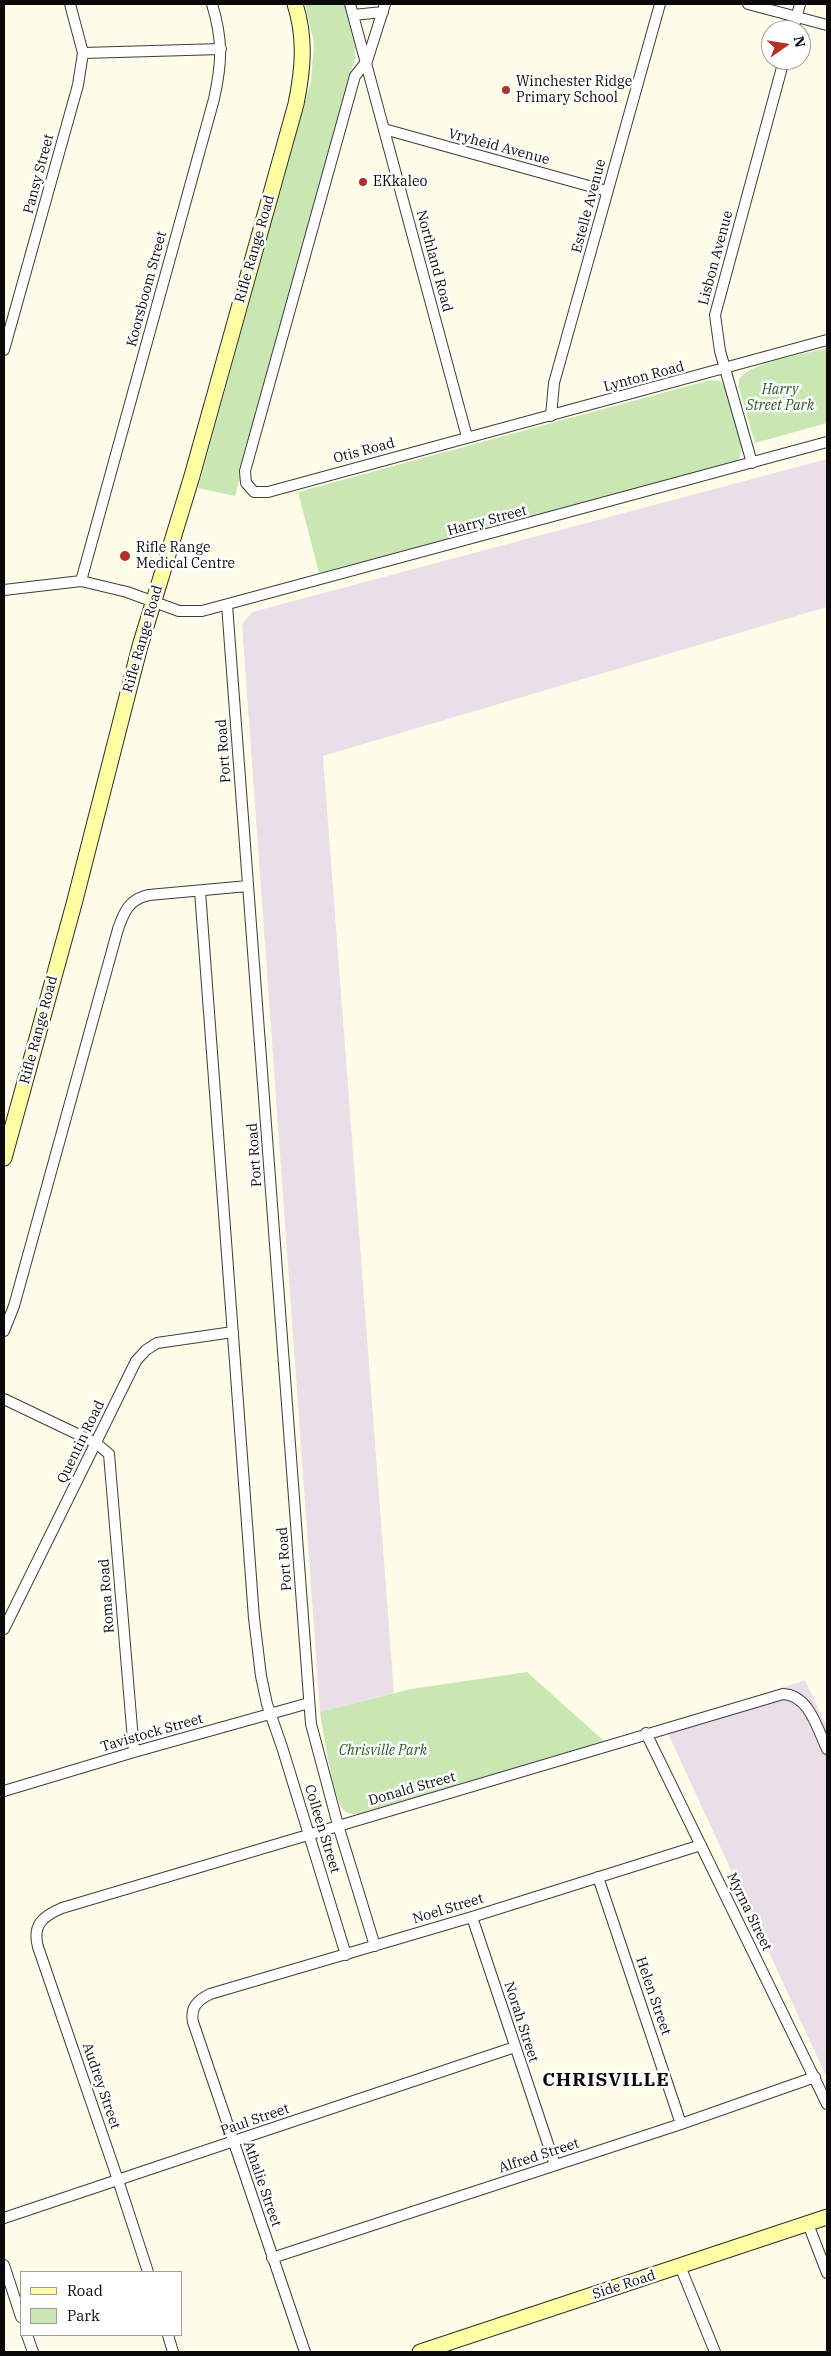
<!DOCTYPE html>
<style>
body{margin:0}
#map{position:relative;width:831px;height:2356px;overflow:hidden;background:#fffde8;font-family:"IBM Plex Serif",serif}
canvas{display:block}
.frame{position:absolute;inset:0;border:5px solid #0a0a0a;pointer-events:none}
.legend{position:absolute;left:20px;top:2271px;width:162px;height:65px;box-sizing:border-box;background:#fff;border:1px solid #9d9d9d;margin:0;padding:6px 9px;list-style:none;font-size:15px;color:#0a0a0a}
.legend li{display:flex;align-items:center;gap:10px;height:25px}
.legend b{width:25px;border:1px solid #9d9d9d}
.north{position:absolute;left:761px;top:20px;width:50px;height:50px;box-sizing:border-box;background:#fff;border:1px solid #9d9d9d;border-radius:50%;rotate:77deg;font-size:14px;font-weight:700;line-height:20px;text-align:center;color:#0a0a0a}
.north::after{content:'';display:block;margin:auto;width:18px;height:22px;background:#b72e26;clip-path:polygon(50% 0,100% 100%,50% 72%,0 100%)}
</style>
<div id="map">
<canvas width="831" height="2356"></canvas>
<div class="frame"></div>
<ul class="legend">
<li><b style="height:6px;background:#fefea3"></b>Road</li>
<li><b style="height:14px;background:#c8e7b3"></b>Park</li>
</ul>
<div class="north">N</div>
</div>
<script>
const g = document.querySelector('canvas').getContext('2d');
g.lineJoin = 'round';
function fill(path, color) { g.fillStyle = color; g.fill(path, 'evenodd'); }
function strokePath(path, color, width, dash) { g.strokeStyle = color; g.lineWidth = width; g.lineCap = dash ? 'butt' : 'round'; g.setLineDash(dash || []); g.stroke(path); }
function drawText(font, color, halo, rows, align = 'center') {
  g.font = font + ' "IBM Plex Serif",serif'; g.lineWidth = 5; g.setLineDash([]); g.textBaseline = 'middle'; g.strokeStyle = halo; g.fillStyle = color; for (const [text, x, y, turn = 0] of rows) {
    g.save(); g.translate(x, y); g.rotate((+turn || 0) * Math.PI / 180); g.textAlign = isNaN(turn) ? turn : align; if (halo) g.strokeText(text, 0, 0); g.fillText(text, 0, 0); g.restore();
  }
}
const industrial = new Path2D(`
 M827 459V607L323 756 394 1693 320 1712 242 624 252 612Z
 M805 1680 827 1727V2078L665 1727Z`);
const green = new Path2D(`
 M305 4H346L356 40 355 58 235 496 198 488 311 81 314 43Z
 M827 348V423L755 443 739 388V379C751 362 806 354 827 348Z
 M710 380 720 381 725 387 742 446 739 459 734 463 319 573 298 492Z
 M527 1672 604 1741 358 1814C352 1814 347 1814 343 1809 333 1798 323 1730 320 1712L411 1689Z`);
const street = new Path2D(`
 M350 4 467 437
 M748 4 827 25
 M353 15 383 12
 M793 30 800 4
 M83 53 221 49
 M367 61 385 4
 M366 62 355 76 245 471 246 483 254 492H268L827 340
 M384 129 607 191
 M4 350 78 85 83 53 70 4
 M551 416 554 383 660 4
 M752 463 720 351 715 315 784 60
 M81 581 214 99C222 63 223 40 212 4
 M4 590 81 581 127 592 179 611H202L827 442
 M227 605 311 1724 338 1825 375 1946
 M200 891 254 1618 261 1676 267 1704 282 1747 346 1955
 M4 1331 14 1306 118 929C124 912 129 899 149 895L248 886
 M4 1399 96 1443 109 1454 134 1752
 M4 1629 136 1361 146 1350 157 1343 233 1332
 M646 1733 827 2104
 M4 1791 134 1752 309 1703
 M598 1877 681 2124
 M472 1917 555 2165
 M4 2218 515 2047
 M808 2224 827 2273
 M272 2258 681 2124 815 2077
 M4 2265 21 2317
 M680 2266 715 2352
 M148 2272 118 2180 38 1947C32 1925 43 1916 62 1908L783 1694C809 1695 817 1728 827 1749
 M27 2335 33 2352
 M168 2335 173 2352
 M305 2352 193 2022C190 2007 198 2000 210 1994L472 1917 701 1845`);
const secondary = new Path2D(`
 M4 1158 74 904 140 646 192 476 296 104C303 70 306 38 295 4
 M420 2352 827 2217`);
const markers = [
 [506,90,5,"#b72e26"],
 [363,182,5,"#b72e26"],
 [125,556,6,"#b72e26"]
];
const poiNames = [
 ["Winchester Ridge",516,82],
 ["Primary School",516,98],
 ["EKkaleo",373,182],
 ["Rifle Range",136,548],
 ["Medical Centre",136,564]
];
const streetNames = [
 ["Vryheid Avenue",499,147,15],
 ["Pansy Street",39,174,-75],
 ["Estelle Avenue",589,206,-75],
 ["Rifle Range Road",255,249,-74],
 ["Lisbon Avenue",716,258,-75],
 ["Northland Road",434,261,75],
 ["Koorsboom Street",147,289,-75],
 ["Lynton Road",644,377,-15],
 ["Otis Road",364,451,-15],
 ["Harry Street",487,521,-15],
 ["Rifle Range Road",143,639,-74],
 ["Port Road",224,751,-94],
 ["Rifle Range Road",39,1030,-75],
 ["Port Road",255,1155,-94],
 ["Quentin Road",81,1442,-64],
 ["Port Road",285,1559,-94],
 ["Roma Road",107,1596,-94],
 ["Tavistock Street",152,1733,-16],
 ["Donald Street",412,1789,-16],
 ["Colleen Street",322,1829,73],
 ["Noel Street",448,1909,-17],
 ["Myrna Street",749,1912,64],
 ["Helen Street",653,1996,71],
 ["Norah Street",521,2022,72],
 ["Audrey Street",101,2086,71],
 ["Paul Street",255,2120,-19],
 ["Alfred Street",539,2156,-18],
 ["Athalie Street",262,2184,71],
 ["Side Road",624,2285,-18]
];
const parkNames = [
 ["Harry",780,390],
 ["Street Park",780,406],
 ["Chrisville Park",383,1751]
];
const districtNames = [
 ["CHRISVILLE",606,2081]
];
fill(industrial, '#eadee9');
fill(green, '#c8e7b3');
strokePath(street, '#3d3d3d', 12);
strokePath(secondary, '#2c2c2c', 17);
strokePath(street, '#fff', 10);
strokePath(secondary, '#fefea3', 15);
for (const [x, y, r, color] of markers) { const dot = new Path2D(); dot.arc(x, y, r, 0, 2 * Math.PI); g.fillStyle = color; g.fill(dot); strokePath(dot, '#fff', 2); }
drawText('14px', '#0a0a0a', '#fff', poiNames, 'left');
drawText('14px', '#0a0a0a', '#fff', streetNames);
drawText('italic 14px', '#23601d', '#fff', parkNames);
g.letterSpacing = '1px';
drawText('bold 19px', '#0a0a0a', '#fff', districtNames);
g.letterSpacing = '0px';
</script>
